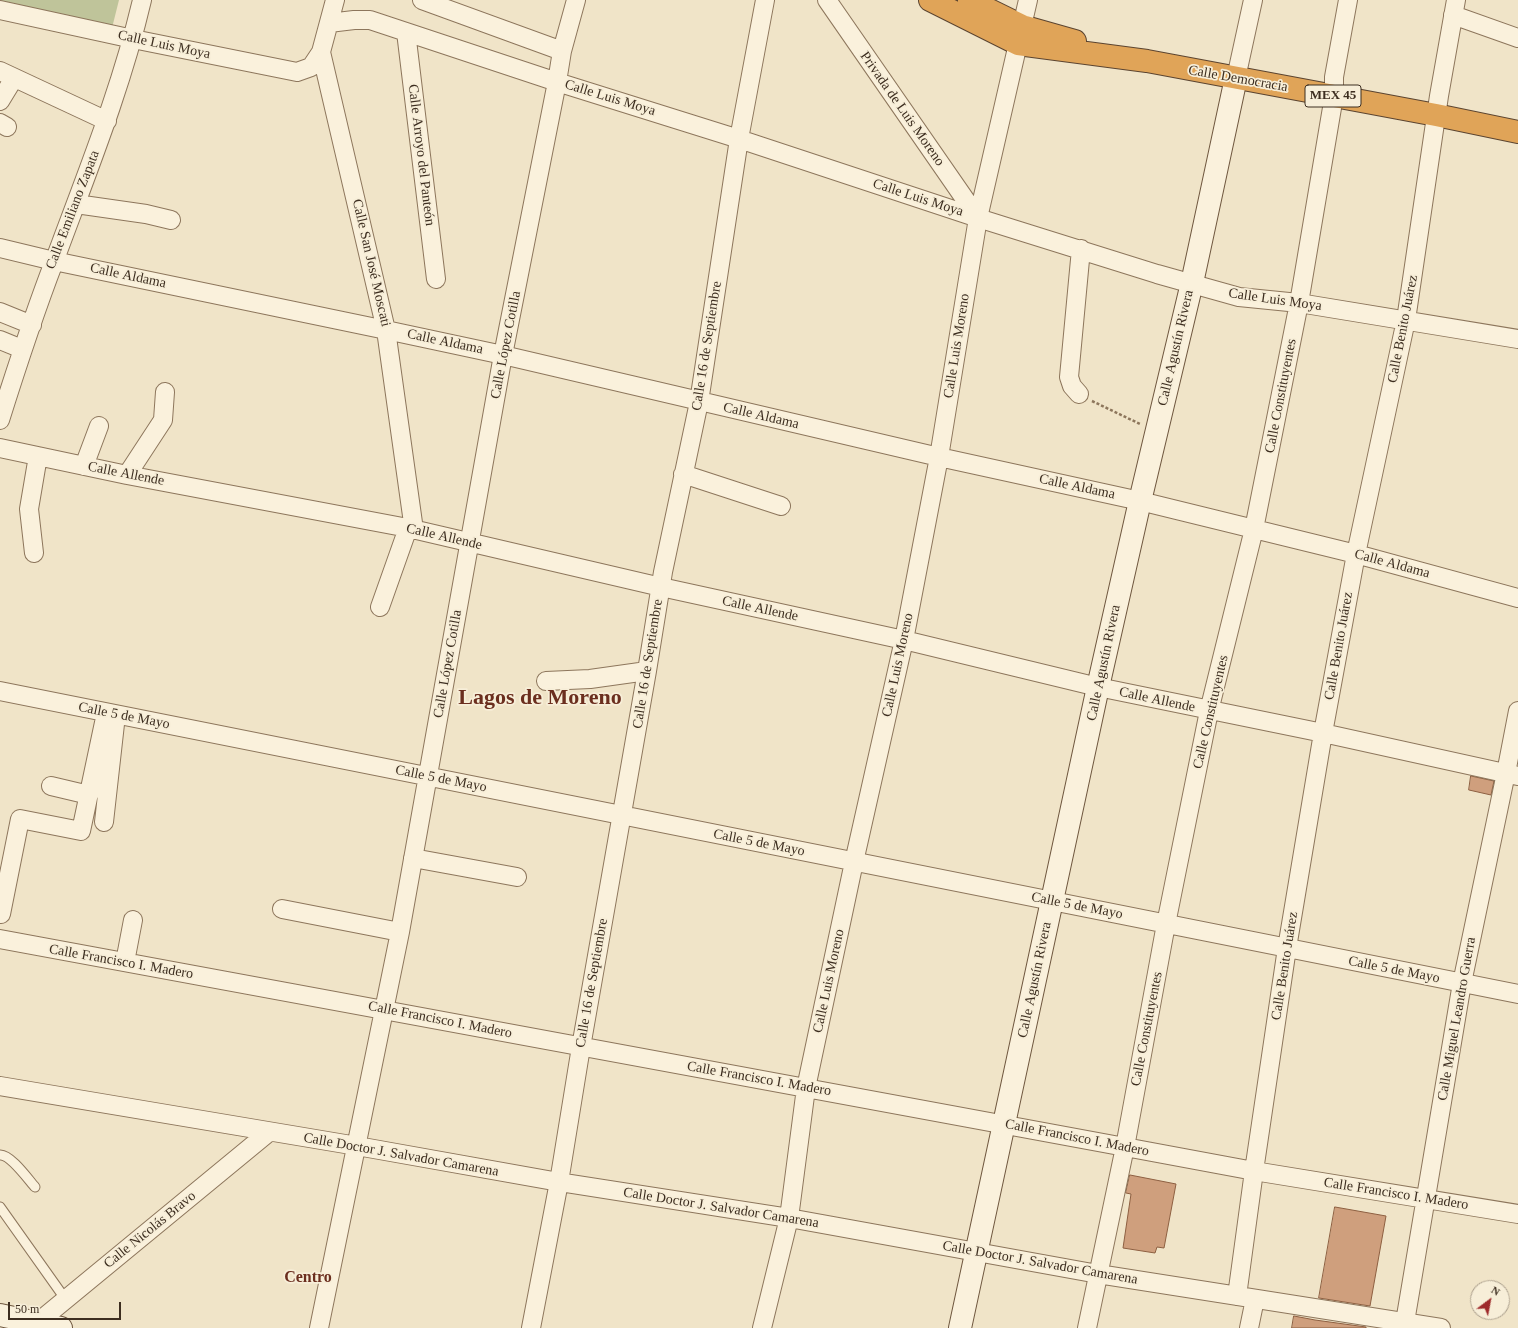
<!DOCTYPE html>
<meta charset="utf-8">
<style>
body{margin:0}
#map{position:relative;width:1518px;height:1328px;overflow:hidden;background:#f0e4c8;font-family:"Times New Roman",serif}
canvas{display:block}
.north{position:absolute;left:1470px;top:1280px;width:40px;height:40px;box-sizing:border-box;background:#f7eed8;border:1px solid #ada18e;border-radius:50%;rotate:32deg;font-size:11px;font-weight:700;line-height:16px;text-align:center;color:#3d2e20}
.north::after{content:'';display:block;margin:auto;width:14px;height:18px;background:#9e2a2b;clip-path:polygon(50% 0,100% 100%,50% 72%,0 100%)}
.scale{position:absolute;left:8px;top:1302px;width:113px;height:18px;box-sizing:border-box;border:2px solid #3d2e20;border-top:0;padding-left:5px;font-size:12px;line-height:14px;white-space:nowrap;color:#3d2e20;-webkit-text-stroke:3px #f7eed8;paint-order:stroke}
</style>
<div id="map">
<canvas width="1518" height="1328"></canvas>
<div class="north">N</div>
<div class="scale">50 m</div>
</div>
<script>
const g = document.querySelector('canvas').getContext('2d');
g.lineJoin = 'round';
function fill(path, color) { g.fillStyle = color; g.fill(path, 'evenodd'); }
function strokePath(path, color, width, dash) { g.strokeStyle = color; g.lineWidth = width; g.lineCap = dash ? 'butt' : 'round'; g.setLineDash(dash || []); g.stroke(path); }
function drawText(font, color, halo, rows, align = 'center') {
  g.font = font + ' "Times New Roman",serif'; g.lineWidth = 3.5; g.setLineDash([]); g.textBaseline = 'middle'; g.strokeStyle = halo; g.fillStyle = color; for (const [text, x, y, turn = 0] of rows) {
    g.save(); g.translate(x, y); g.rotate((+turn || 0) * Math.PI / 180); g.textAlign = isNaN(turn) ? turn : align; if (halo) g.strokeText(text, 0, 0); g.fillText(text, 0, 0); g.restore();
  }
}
const cemetery = new Path2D(`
 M0 0H119L112 28 0 2Z`);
const building = new Path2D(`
 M1471 776 1494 781 1491 795 1469 790Z
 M1130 1175 1176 1184 1164 1248 1157 1247 1155 1253 1123 1248 1131 1194 1126 1193Z
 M1335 1207 1386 1216 1370 1306 1319 1298Z
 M1294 1316 1315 1320 1366 1327V1328H1292Z`);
const path = new Path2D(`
 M1092 401 1140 424`);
const lane = new Path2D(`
 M0 1155C10 1154 28 1179 35 1187
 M0 1207 66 1300`);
const street = new Path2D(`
 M335 0 321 52 386 330 414 530
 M422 0 562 51
 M827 0 978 218
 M0 10 133 39 297 72 311 67 321 52
 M1453 15 1518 38
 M329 23 354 20H370L557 82 739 139 978 218 1157 274 1239 297 1299 303 1518 339
 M406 32 436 279
 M0 71 107 121
 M1236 78 1253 0
 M0 101 14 78
 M0 123 7 127
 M76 204 146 214 171 220
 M0 248 54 261 386 330 503 355 939 457 1140 501 1356 554 1518 598
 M0 312 32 325
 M0 340 22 349
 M1079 394 1072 386 1069 377 1081 249
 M0 420C17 366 34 314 54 262 86 175 121 90 142 0
 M0 448 127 475 408 528 661 587 904 640 1098 687 1323 733 1518 776
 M84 466 99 426
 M683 474 781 506
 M127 475 163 420 165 392
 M34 553 29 509 38 456
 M380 607 408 528
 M546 681 590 679 647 671
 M0 691 1518 994
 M51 786 89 795
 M104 822 116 715
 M413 858 517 877
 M282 909 400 932
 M1 914 20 819 81 831 106 713
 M0 939 1125 1147 1254 1171 1518 1214
 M125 962 133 920
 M0 1086 357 1146 559 1182 789 1218 1098 1274 1441 1328
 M1237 1296 1254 1171 1287 948 1323 733 1356 554 1406 320 1439 96 1456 0
 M31 1328 269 1132
 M319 1328 400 932 503 355 557 82 562 51 576 0
 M531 1328 559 1182 581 1047 647 671 663 572 699 402 739 139 765 0
 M762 1328 789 1218 806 1088 854 862 904 640 939 457 978 218 1028 0
 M1087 1328 1125 1147 1166 924 1209 711 1254 529 1299 303 1334 96V77L1348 0
 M1249 1328 1255 1299
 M1404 1328 1462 983 1506 773 1518 711`);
const secondary = new Path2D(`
 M0 1315 61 1328
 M960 1328 1098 687 1140 501 1192 283 1236 78`);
const highway = new Path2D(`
 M930 0 1018 44 1147 61 1436 115 1518 132
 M969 0 1022 26 1075 41`);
const shields = [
 [1333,96,56]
];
const shieldNames = [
 ["MEX 45",1333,96]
];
const streetNames = [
 ["Calle Luis Moya",164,45,12],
 ["Calle Democracia",1238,79,10],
 ["Calle Luis Moya",610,98,17],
 ["Privada de Luis Moreno",902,109,55],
 ["Calle Arroyo del Panteón",421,155,83],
 ["Calle Luis Moya",918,198,18],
 ["Calle Emiliano Zapata",73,210,-69],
 ["Calle San José Moscati",371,263,77],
 ["Calle Aldama",128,276,12],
 ["Calle Luis Moya",1275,300,8],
 ["Calle Benito Juárez",1403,329,-79],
 ["Calle Aldama",445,342,12],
 ["Calle López Cotilla",506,345,-79],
 ["Calle 16 de Septiembre",707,346,-81],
 ["Calle Luis Moreno",957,346,-81],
 ["Calle Agustín Rivera",1176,348,-77],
 ["Calle Constituyentes",1281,396,-79],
 ["Calle Aldama",761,416,13],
 ["Calle Allende",126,474,11],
 ["Calle Aldama",1077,487,12],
 ["Calle Allende",444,537,13],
 ["Calle Aldama",1392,564,15],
 ["Calle Allende",760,609,12],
 ["Calle Benito Juárez",1339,646,-80],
 ["Calle Agustín Rivera",1104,663,-78],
 ["Calle López Cotilla",448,664,-80],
 ["Calle 16 de Septiembre",648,664,-81],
 ["Calle Luis Moreno",898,665,-78],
 ["Calle Allende",1157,700,12],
 ["Calle Constituyentes",1211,712,-77],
 ["Calle 5 de Mayo",124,716,11],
 ["Calle 5 de Mayo",441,779,11],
 ["Calle 5 de Mayo",759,843,11],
 ["Calle 5 de Mayo",1077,906,11],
 ["Calle Francisco I. Madero",121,962,10],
 ["Calle Benito Juárez",1285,966,-81],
 ["Calle 5 de Mayo",1394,970,11],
 ["Calle Agustín Rivera",1035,980,-78],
 ["Calle Luis Moreno",829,981,-78],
 ["Calle 16 de Septiembre",592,983,-80],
 ["Calle Miguel Leandro Guerra",1457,1019,-80],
 ["Calle Francisco I. Madero",440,1020,11],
 ["Calle Constituyentes",1147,1029,-79],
 ["Calle Francisco I. Madero",759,1079,10],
 ["Calle Francisco I. Madero",1077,1138,11],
 ["Calle Doctor J. Salvador Camarena",401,1155,10],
 ["Calle Francisco I. Madero",1396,1194,9],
 ["Calle Doctor J. Salvador Camarena",721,1208,9],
 ["Calle Nicolás Bravo",150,1230,-39],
 ["Calle Doctor J. Salvador Camarena",1040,1263,10]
];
const quarterNames = [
 ["Centro",308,1278]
];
const townNames = [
 ["Lagos de Moreno",540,698]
];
fill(cemetery, '#bfc49a');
fill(building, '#cf9f7d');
strokePath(building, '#8d5f41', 1);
strokePath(lane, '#8d765c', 11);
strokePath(street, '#8d765c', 20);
strokePath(secondary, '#6f573f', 24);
strokePath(highway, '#5b4430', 24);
strokePath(path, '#8d765c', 2.5, [3, 2]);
strokePath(lane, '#faf1dc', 9);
strokePath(street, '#faf1dc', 18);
strokePath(secondary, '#faf1dc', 22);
strokePath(highway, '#e0a458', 22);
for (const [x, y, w] of shields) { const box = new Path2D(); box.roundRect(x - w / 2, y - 11, w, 22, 3); g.fillStyle = '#f7eed8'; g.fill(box); strokePath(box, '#3d2e20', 1); }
drawText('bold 13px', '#3d2e20', null, shieldNames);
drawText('14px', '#3d2e20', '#f7eed8', streetNames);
drawText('bold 16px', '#6b2e1e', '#f7eed8', quarterNames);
drawText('bold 22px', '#6b2e1e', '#f7eed8', townNames);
</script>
